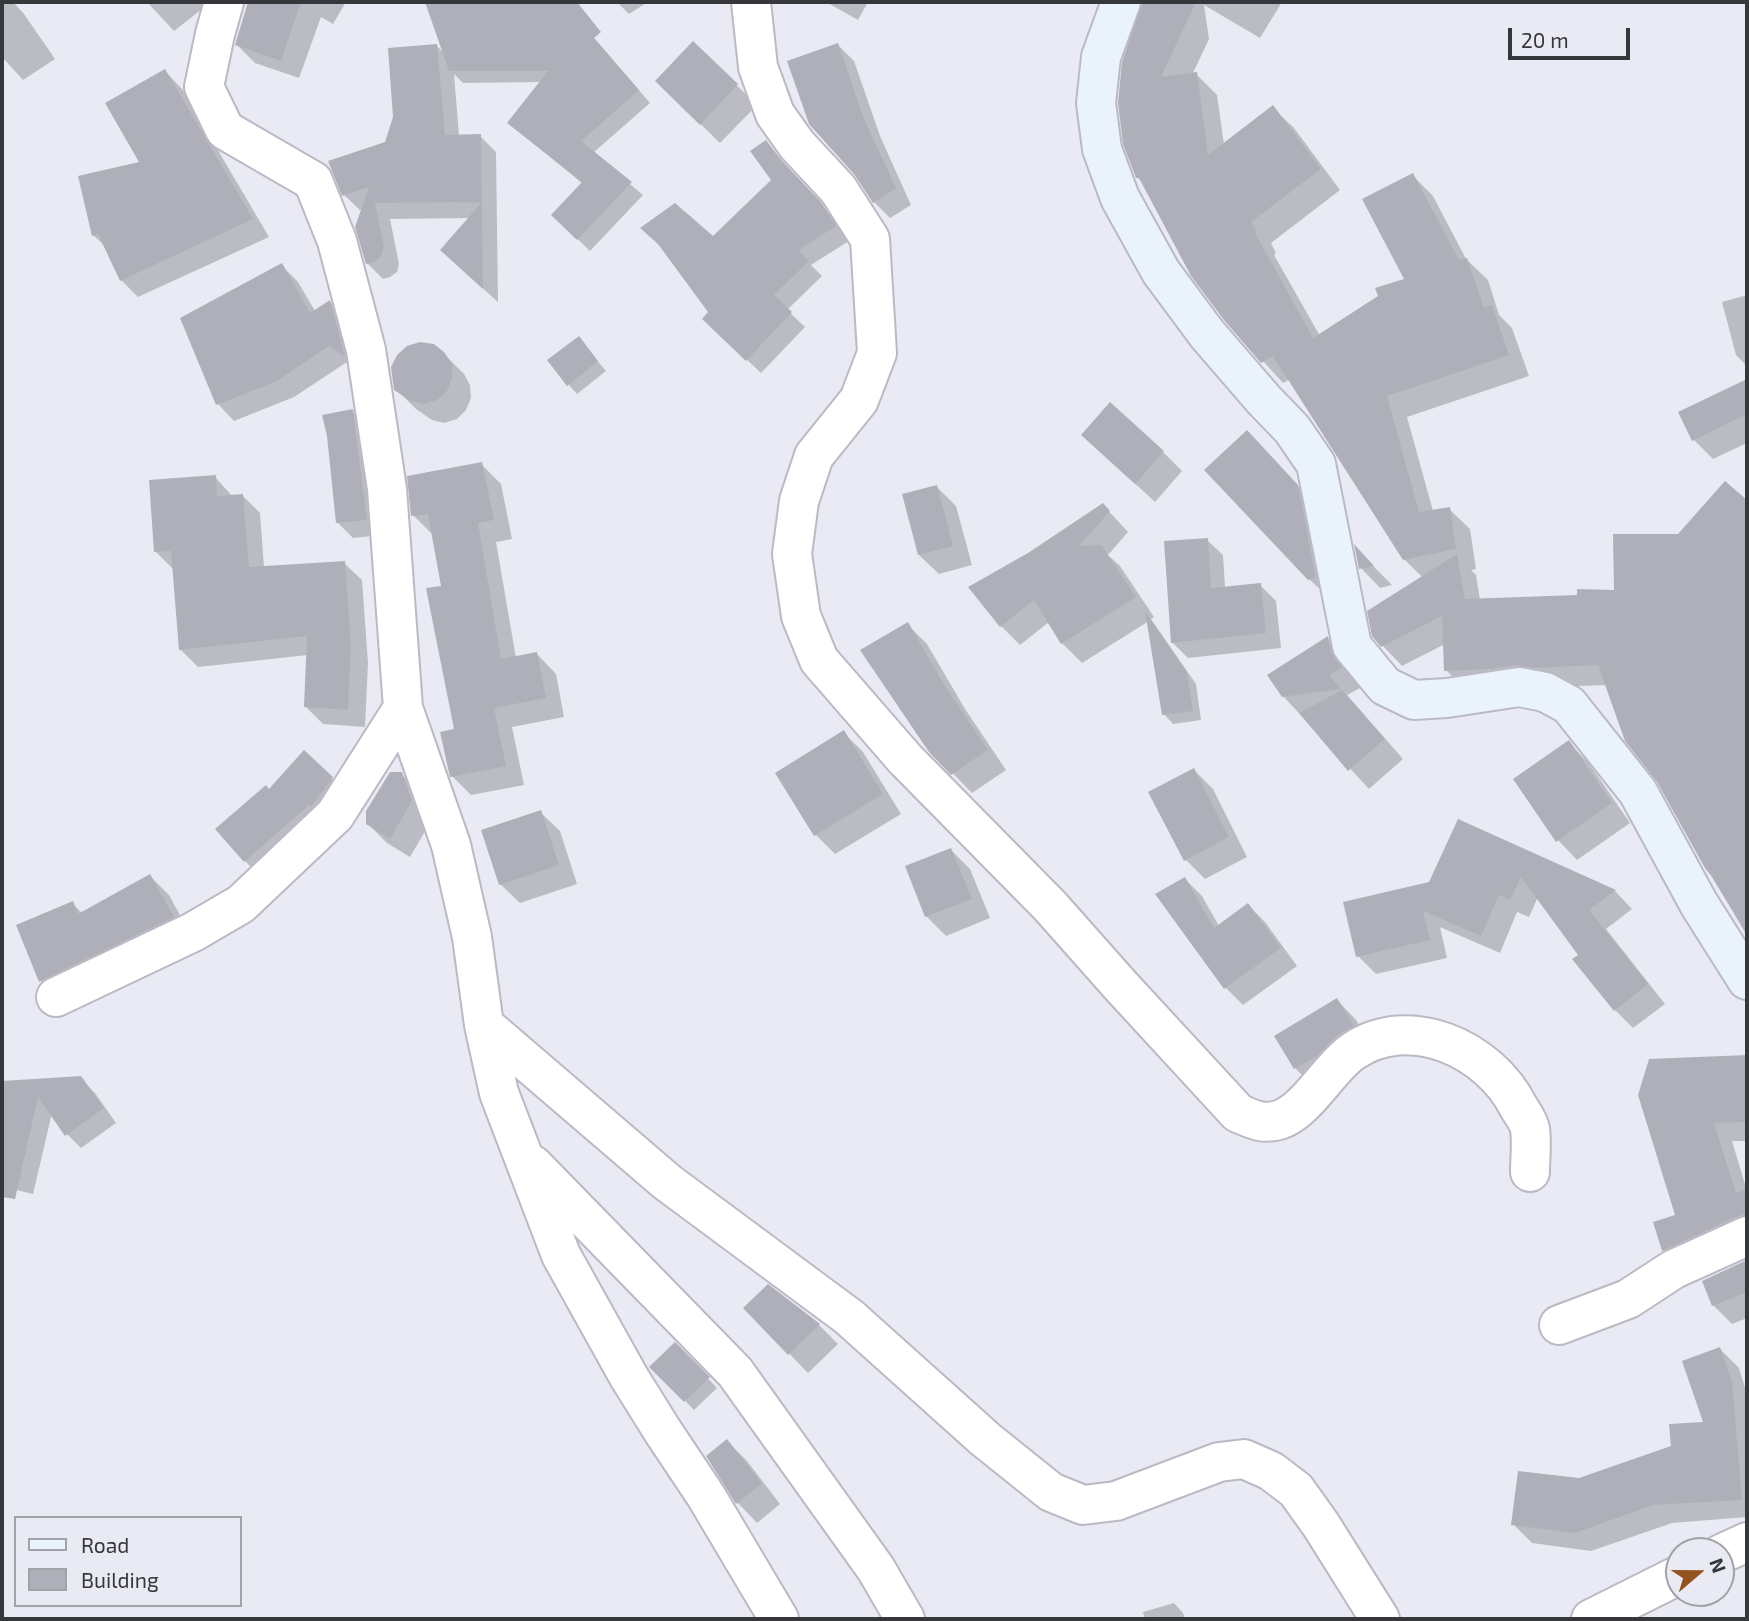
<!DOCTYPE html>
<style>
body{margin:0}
#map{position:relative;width:1749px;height:1621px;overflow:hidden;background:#e9eaf4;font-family:"Exo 2",sans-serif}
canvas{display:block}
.frame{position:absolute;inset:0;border:4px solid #36373b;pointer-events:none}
.legend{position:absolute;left:14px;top:1516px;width:228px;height:91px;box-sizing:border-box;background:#e9eaf4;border:2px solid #a1a2aa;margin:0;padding:9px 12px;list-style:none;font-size:21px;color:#36373b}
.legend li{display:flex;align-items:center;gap:14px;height:35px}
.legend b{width:35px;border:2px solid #a1a2aa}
.north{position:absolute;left:1665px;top:1537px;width:70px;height:70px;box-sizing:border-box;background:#e9eaf4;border:2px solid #a1a2aa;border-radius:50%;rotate:70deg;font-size:19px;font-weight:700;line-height:28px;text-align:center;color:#36373b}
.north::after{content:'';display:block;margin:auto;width:24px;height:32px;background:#94531e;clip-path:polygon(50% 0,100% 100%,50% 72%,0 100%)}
.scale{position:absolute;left:1508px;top:28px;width:122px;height:32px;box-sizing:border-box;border:4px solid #36373b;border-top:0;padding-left:9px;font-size:21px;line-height:24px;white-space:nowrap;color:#36373b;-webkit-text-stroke:5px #e9eaf4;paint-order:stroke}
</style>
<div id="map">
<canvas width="1749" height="1621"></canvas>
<div class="frame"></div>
<ul class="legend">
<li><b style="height:9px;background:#eaf3fc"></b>Road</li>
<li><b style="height:19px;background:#afafb9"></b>Building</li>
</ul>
<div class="north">N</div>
<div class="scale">20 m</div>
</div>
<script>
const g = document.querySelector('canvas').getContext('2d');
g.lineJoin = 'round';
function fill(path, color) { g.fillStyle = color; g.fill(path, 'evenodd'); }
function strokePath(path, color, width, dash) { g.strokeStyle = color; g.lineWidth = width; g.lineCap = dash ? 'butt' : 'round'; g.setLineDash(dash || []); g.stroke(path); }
const shadow = new Path2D(`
 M2 2H13L24 14 55 59 23 80 2 57Z
 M147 2H211L174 31Z
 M251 2H346L333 24 321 17 299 78 255 63 237 45Z
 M427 2H509L528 58 588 31 650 103 593 153 643 195 590 251 553 215 583 184 509 123 541 82 463 83 454 74 459 136H480L496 152 498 302 458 266 470 218 390 219 399 264 397 272 390 277 383 279 367 263 363 209 360 210 344 195 386 144 437 46 445 54Z
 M617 2H648L629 14Z
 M826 2H868L858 20Z
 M1144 2H1282L1260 38 1204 5 1209 39 1192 75 1196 74 1217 95 1224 145 1273 108 1294 128 1340 190 1271 243 1276 253 1274 255 1320 336 1406 280 1412 175 1433 196 1466 259 1488 280 1499 315 1512 328 1529 376 1407 417 1433 511 1449 509 1470 529 1476 569 1471 570 1476 575 1480 600 1579 596 1616 591 1679 535 1725 483 1747 502V735L1734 744 1747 751V936L1607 685 1465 690 1446 670 1445 644 1402 666 1383 646 1423 578 1404 559 1290 379 1283 383 1225 319 1144 184 1138 178Z
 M693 43 757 105 720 143 676 100Z
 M838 45 854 61 880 136 911 205 890 218 874 202Z
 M165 71 182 89 269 237 138 297 121 280 106 247 93 235 142 163Z
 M766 142 834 219 849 241 811 265 822 276 787 310 805 327 761 373 704 319 710 312 713 238 773 181Z
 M281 265 298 282 315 311 330 302 346 318 360 371 347 362 294 397 234 421 218 404Z
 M1747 295V366L1736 355 1722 302Z
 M578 338 606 371 577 394 568 384Z
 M443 353 464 374 470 385 471 398 466 410 457 419 444 423 432 420 416 409 396 389Z
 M1747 380V443L1713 459 1694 440 1680 413Z
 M352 411 368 426 382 535 353 538 337 522Z
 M1163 452 1182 471 1155 502 1103 454Z
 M1266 452 1317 506 1329 598 1309 579Z
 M481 464 501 484 512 539 496 542 516 658 537 654 556 674 564 717 512 727 524 785 471 795 452 776 456 730 443 587 432 534 413 515Z
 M215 477 233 497 243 496 260 513 264 567 344 563 362 580 368 663 365 727 323 724 306 707 308 655 198 667 180 649 173 569 156 552Z
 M937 487 956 506 972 565 939 574 919 555Z
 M1103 505 1128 532 1108 555 1120 566 1154 617 1151 619 1196 684 1201 720 1173 724 1164 714 1149 621 1082 663 1062 643 1049 622 1020 645 1001 626 1029 554Z
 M1207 540 1223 555 1225 588 1260 585 1276 601 1281 648 1188 658 1172 642Z
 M1373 566 1392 585 1380 588 1361 568Z
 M907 624 927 644 965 709 1006 770 972 793 931 751Z
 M1328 639 1347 658 1350 672 1360 688 1347 695 1403 759 1369 789 1283 696Z
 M844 733 863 752 901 814 835 854 816 835Z
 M1569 743 1588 762 1630 823 1577 860 1558 840Z
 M1194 770 1213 789 1247 857 1205 879 1186 860Z
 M401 774 421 793 431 821 410 857 387 843 367 823Z
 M332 778 348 794 261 877 245 861 270 791Z
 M540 812 560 831 577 884 520 903 500 884Z
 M1458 821 1615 891 1632 909 1606 929 1665 1004 1633 1028 1615 1010 1580 955 1538 897 1529 917 1517 912 1500 953 1440 927 1447 958 1376 974 1358 956 1431 884Z
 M951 850 970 869 990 918 946 936 926 916Z
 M150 876 169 895 192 937 60 1000 41 981 72 903 83 914Z
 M1185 879 1202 896 1219 926 1248 905 1265 922 1297 966 1243 1005 1226 988Z
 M1337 1000 1356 1020 1372 1046 1315 1088 1295 1068 1276 1037Z
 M1747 1057V1141H1732L1747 1191V1239L1683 1268 1664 1250 1677 1216 1650 1060Z
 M80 1078 95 1093 116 1123 81 1148 67 1134 52 1113 33 1194 4 1187 2 1184V1083Z
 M1747 1262V1318L1732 1324 1713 1305 1704 1281Z
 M768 1286 819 1325 838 1344 808 1373 745 1308Z
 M675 1344 717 1388 694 1410 652 1367Z
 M1720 1349 1739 1368 1747 1394V1517L1672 1523 1591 1551 1532 1543 1513 1524 1579 1480 1672 1447 1705 1423Z
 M727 1441 747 1461 780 1504 757 1523 738 1503 708 1457Z
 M1174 1603 1183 1613 1185 1619H1145L1143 1612Z`);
const building = new Path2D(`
 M248 2H301L281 61 235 45Z
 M425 2H577L601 32 594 38 639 90 581 141 632 182 577 240 551 215 582 182 507 123 548 71H449Z
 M1142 2H1196L1161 77 1197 72 1208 155 1273 105 1321 169 1251 222 1257 232 1255 233 1313 338 1378 296 1375 288 1404 279 1362 199 1413 173 1459 260 1467 258 1484 308 1492 305 1509 355 1387 396 1419 512 1450 507 1456 549 1403 560 1273 356 1261 363 1224 320 1191 276 1139 178H1136L1123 144 1118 103 1122 62Z
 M693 41 738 84 700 125 655 81Z
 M838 43 864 119 896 188 873 203 854 174 809 124 787 61Z
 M437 44 445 135 481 134 483 289 440 250 482 202 375 203 384 247 381 256 374 262 366 264 355 227 369 187 342 196 328 161 385 142 393 117 388 48Z
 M165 69 253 219 120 281 98 234 92 236 78 176 139 162 105 103Z
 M766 140 781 160 821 202 836 226 799 250 809 261 774 295 792 312 746 361 702 319 708 312 658 244 640 228 675 203 713 236 771 180 750 151Z
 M282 263 310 313 330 300 345 357 329 346 277 381 216 405 180 318Z
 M579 336 598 361 567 386 547 360Z
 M420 342 434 344 444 352 452 364V378L447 391 437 400 424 404 411 401 394 390 391 367 397 355 407 346Z
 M1747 379V414L1692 441 1678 412Z
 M1110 402 1164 451 1135 484 1081 435Z
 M353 409 367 520 336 523 327 436 322 415Z
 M1247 430 1298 485 1316 578 1308 580 1204 470Z
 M482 462 494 520 478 523 501 659 537 652 546 698 494 708 506 766 450 777 440 732 454 729 426 588 441 586 428 514 411 516 407 476Z
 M216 475 217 496 243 494 249 567 345 561 351 645 348 710 304 707 307 636 179 650 171 551 154 552 149 480Z
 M1725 481 1747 500V935L1712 877 1705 868 1657 782 1625 741 1598 665 1534 668 1516 665 1491 669 1444 671 1442 616 1381 647 1372 636 1367 611 1457 554 1465 599 1577 595V589L1614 590 1613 534H1678Z
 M937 485 953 546 918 555 902 494Z
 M1103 503 1110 511 1079 546 1101 545 1136 597 1061 644 1034 600 1000 627 968 587 1028 553Z
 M1208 538 1211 588 1261 583 1266 633 1171 643 1164 541Z
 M1354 544 1374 566 1359 569Z
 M1145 611 1187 673 1193 711 1162 715Z
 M908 622 946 688 988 750 951 775 929 752 860 650Z
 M1328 636 1331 651 1342 668 1329 675 1341 689 1282 697 1267 675Z
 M1342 690 1385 739 1348 771 1299 713Z
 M844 730 883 794 814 836 775 773Z
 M1569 740 1612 803 1556 842 1513 779Z
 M304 750 333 777 311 807 309 805 244 862 215 829 266 785 269 789Z
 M1194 768 1229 837 1184 861 1148 792Z
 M390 772H402L412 801 390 839 366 824V811Z
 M541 810 559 865 499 885 481 830Z
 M1458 819 1616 890 1589 910 1648 984 1614 1011 1572 959 1578 955 1521 877 1510 900 1499 895 1481 936 1423 911 1430 940 1356 957 1343 902 1429 882Z
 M951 848 972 899 925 917 905 866Z
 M150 874 174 917 39 982 16 925 73 901 78 914Z
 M1185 877 1214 928 1248 903 1281 948 1224 989 1155 894Z
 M1337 998 1354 1026 1338 1035 1317 1056 1294 1069 1274 1036Z
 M1747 1055V1122L1714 1123 1736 1193 1747 1189V1214L1738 1216 1662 1251 1653 1222 1675 1215 1638 1095 1649 1059Z
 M81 1076 104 1108 65 1136 38 1097 15 1199 2 1197V1081Z
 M1747 1260V1292L1712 1306 1702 1281Z
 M768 1284 820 1324 788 1355 743 1308Z
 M675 1342 710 1377 684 1402 649 1367Z
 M1720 1347 1732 1382 1742 1500 1653 1505 1575 1533 1511 1525 1518 1471 1579 1478 1671 1446 1669 1424 1703 1422 1682 1361Z
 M727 1439 762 1484 736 1504 706 1456Z`);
const street = new Path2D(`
 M751 2 758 67 775 114 797 145 838 189 870 239 877 353 859 400 814 456 799 501 792 554 801 616 819 660 905 759 1050 906 1120 985 1238 1113C1252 1119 1263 1125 1279 1120 1306 1112 1329 1068 1352 1052 1409 1012 1489 1049 1518 1106 1522 1113 1529 1122 1530 1129 1532 1143 1530 1158 1530 1172
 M403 708 451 845 472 937 484 1025 499 1093 561 1255 629 1377 662 1430 706 1496 779 1619
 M56 997 193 932 241 904 335 815 403 708 387 489 366 350 337 241 313 181 225 130 204 87 215 34 224 2
 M484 1025 667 1182 849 1317 985 1439 1051 1492 1083 1505 1116 1501 1219 1462 1244 1459 1271 1471 1296 1490 1321 1525 1380 1619
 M533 1165 735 1372 876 1569 905 1619
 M1559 1325 1628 1299 1674 1269 1747 1236
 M1721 1554 1747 1542
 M1591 1619 1679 1575`);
const secondary = new Path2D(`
 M1121 2 1101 57 1096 103 1102 149 1120 198 1161 272 1207 334 1264 400 1292 429 1316 464 1352 646 1385 686 1414 700 1447 698 1519 687 1545 692 1569 705 1638 792 1699 904 1747 980`);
fill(shadow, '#0003');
fill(building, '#afafb9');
strokePath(street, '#b9bac4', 42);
strokePath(secondary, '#b9bac4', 42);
strokePath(street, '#fff', 38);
strokePath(secondary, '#eaf3fc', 38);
</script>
